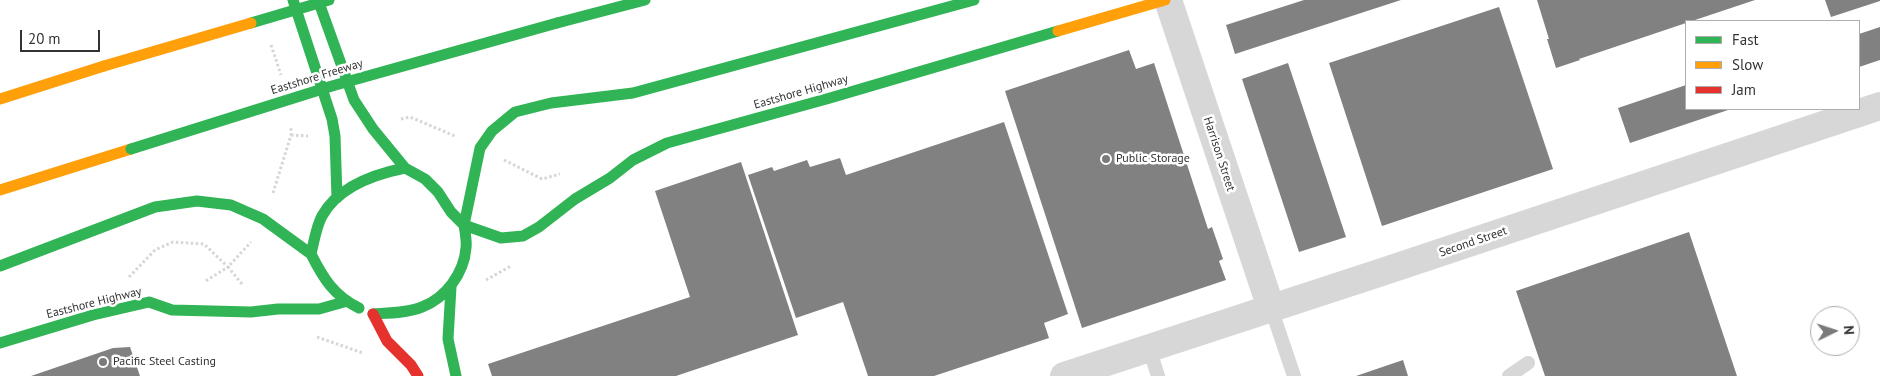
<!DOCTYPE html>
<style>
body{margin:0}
#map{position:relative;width:1880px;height:376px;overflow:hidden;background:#fff;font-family:"PT Sans",sans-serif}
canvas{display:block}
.legend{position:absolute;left:1685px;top:20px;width:175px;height:90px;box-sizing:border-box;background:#fff;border:1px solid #adadad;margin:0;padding:6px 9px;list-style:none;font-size:15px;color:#333}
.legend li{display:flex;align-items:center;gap:10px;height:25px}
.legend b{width:25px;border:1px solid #adadad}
.north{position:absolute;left:1810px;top:306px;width:50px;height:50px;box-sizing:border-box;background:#fff;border:1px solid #adadad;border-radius:50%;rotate:86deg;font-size:14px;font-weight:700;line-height:20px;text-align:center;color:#333}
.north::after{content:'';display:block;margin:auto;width:18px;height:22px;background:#7a7a7a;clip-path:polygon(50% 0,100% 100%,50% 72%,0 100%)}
.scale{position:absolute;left:20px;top:30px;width:80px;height:22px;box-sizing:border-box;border:2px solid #333;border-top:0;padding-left:6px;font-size:15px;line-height:18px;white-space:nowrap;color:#333;-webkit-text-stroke:4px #fff;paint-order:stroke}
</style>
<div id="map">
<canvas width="1880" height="376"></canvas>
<ul class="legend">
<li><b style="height:6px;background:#30b455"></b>Fast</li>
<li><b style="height:6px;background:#ff9f0a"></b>Slow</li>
<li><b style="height:6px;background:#e5322d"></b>Jam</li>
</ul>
<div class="north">N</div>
<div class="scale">20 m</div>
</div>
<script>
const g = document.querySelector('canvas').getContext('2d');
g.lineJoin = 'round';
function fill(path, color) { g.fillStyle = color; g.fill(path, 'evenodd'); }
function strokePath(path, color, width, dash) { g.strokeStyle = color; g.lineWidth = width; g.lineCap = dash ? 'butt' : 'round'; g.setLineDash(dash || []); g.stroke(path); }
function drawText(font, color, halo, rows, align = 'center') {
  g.font = font + ' "PT Sans",sans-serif'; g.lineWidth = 5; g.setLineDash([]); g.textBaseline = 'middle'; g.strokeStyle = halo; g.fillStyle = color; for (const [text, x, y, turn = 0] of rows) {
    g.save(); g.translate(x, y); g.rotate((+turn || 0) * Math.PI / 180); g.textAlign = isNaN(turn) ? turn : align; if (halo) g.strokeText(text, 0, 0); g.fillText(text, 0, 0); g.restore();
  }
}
const building = new Path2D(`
 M1304 0H1401L1235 54 1226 25Z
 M1537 0H1755L1692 21H1686V23L1579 59 1580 60 1556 68 1547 39H1549Z
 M1825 0H1880V1L1831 17Z
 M1499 7 1553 169 1382 226 1329 63Z
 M1880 27V60L1859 67V34Z
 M1129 50 1136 69 1154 63 1208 229 1212 227 1223 259 1219 261 1226 280 1082 328 1005 91Z
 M1288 63 1346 237 1299 252 1242 79Z
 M1686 85V109H1731L1630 143 1618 108Z
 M1004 122 1068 314 1044 323 1049 338 934 376H868L843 302 796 318 748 175 772 167 774 171 807 160 810 167 840 158 846 175Z
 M741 162 798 335 676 376H492L488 364 690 297 655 191Z
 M1689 232 1737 376H1545L1516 291Z
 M130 347 140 376H31L113 348Z
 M1403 360 1408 376H1356Z`);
const path = new Path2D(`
 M271 45 281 75
 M401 119 410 117 455 136
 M291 135 308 136
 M504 160 542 179 560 174
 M273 193 291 135V127
 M129 277 155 250 173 242 204 244 228 267 204 282
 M486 280 511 266
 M242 284 228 267 251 242
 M317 337 363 353`);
const lane = new Path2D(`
 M1271 308 1294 376
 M1149 348 1158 376
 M1509 376 1528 363`);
const street = new Path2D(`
 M1168 0 1271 308
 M1064 376 1379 273 1880 106`);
const fast = new Path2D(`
 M293 0 332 119 335 136 337 198
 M318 0 354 100 373 129 405 168 425 179 438 192 451 212 464 225C465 232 467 241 466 248 464 273 446 298 422 307 407 313 389 313 373 314
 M557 23 645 0
 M464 225 501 238 523 236 539 227 575 199 610 178 633 160 667 143 830 98 1058 31
 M464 225 480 148 492 131 515 112 551 103 633 93 974 0
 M0 266 155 207 197 201 231 205 263 219 311 254
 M451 287 448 339 456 376
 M359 308C334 296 323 278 311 254 314 242 316 227 322 216 338 187 375 174 405 168
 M0 343 93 315 149 302 172 310 251 312 278 309H319L344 302`);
const slow = new Path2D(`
 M1058 31 1165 0
 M0 99 104 66
 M0 190 131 149`);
const jam = new Path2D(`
 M373 314 387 341 411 365 418 376`);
const fastBridge = new Path2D(`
 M251 23 329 0
 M131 149 332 86 557 23`);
const slowBridge = new Path2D(`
 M104 66 251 23`);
const markers = [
 [1106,159,5,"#7a7a7a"],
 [103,362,5,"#7a7a7a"]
];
const streetNames = [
 ["Eastshore Freeway",317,77,-17],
 ["Eastshore Highway",801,92,-16],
 ["Harrison Street",1219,154,72],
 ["Second Street",1473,242,-19],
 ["Eastshore Highway",94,303,-14]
];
const poiNames = [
 ["Public Storage",1116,159],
 ["Pacific Steel Casting",113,362]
];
fill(building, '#818181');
strokePath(path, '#d6d6d6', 3, [2.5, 2.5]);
strokePath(lane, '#d7d7d7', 14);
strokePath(street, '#d7d7d7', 28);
strokePath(fast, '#30b455', 11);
strokePath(slow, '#ff9f0a', 11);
strokePath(jam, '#e5322d', 11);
strokePath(fastBridge, '#30b455', 11);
strokePath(slowBridge, '#ff9f0a', 11);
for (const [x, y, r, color] of markers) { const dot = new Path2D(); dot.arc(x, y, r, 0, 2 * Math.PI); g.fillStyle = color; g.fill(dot); strokePath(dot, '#fff', 2); }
drawText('12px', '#333', '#fff', streetNames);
drawText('12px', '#333', '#fff', poiNames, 'left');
</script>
